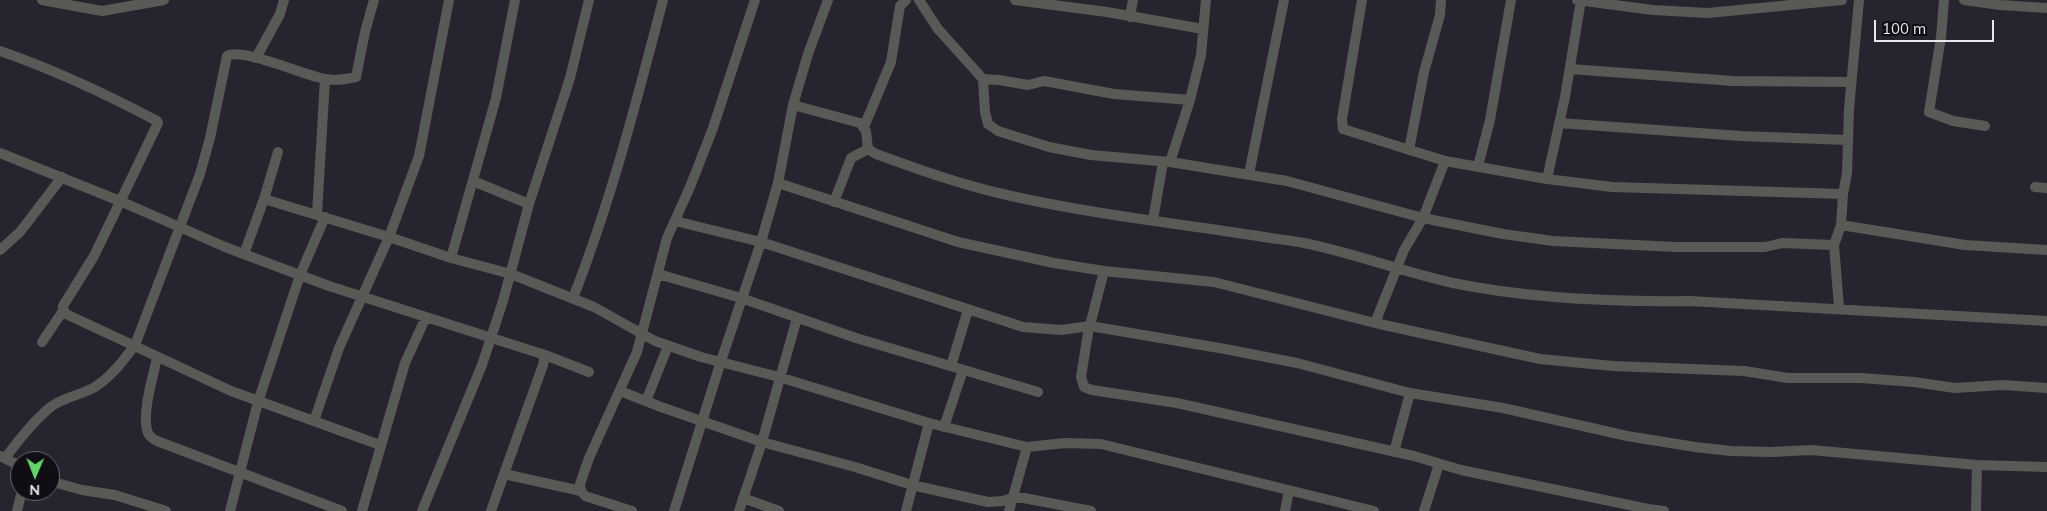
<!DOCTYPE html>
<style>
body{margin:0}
#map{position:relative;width:2047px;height:511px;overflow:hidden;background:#28242f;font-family:Mulish,sans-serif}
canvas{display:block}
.north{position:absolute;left:10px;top:451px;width:50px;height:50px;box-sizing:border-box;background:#100e13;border:1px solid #67656b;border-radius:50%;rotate:181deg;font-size:14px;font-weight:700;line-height:20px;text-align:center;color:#eae8ef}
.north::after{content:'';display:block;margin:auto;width:18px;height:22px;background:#62d469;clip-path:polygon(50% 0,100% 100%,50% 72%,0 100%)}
.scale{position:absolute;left:1874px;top:20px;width:120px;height:22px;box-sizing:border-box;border:2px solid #eae8ef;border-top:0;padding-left:6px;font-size:15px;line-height:18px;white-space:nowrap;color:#eae8ef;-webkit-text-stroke:4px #100e13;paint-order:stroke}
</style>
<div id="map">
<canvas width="2047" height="511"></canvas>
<div class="north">N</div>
<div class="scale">100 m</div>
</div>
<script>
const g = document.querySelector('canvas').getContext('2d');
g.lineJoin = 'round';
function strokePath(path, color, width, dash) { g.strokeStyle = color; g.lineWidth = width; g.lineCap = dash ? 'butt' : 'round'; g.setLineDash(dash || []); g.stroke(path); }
const minor = new Path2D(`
 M42 0 102 11 164 0
 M919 0 938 29 983 79 985 112 988 124 998 131 1049 147 1091 155 1170 162 1287 181 1423 218 1503 234 1553 241 1676 247H1765L1782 243 1834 245
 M1015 0 1107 12 1203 29
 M1362 0 1342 119 1343 129 1445 161 1547 179 1612 187 1843 194
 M1577 0 1653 10 1708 13 1842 0
 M1944 0 1941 37 1929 112 1953 121 1985 126
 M1964 0 2000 5 2047 8
 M1130 17 1133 0
 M0 51C55 70 106 94 157 121L158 123 94 256 63 306V309L66 314 231 391 380 445
 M256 58 280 14 284 0
 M1570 69 1733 81 1851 82
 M983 79 999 80 1028 85 1044 81 1114 94 1190 100
 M793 105 860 123 866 131 868 149 876 154C920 170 962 185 1007 195 1090 214 1175 223 1258 236 1274 239 1289 240 1304 243 1354 253 1403 272 1453 283 1531 299 1611 302 1690 301L2047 321
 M1559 123 1741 136 1848 140
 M864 127 891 62 900 6 906 0
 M1409 150 1424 72 1440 15 1441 0
 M0 153 120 201 225 247 329 286 545 355 589 372
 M1170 162 1190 100 1201 55 1206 0
 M1478 166 1490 120 1511 0
 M1249 174 1284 0
 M1547 179 1565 97 1581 0
 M473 181 529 204
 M778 183 958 242 1054 263 1104 271 1214 282 1375 323 1540 359 1613 366 1744 371 1788 378H1861L1914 382 1955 388 2003 385 2047 388
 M2035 187 2047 188
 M264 199 389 237 451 258 511 274 594 307 655 341 701 357 779 377 929 423 1027 447 1065 443 1101 444 1374 511
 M834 202 851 158 868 149
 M317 214 325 79
 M1153 220 1163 162
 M675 221 761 242 1023 327 1061 330 1090 326 1225 349 1297 363 1410 393 1503 408 1627 436 1695 447 1731 451 1771 452 1811 450 1977 465 2047 467
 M1841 225 1965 245 2047 250
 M0 250 20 232 62 177
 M244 254 264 199 278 152
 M451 258 496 98 515 0
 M1104 271 1088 333 1081 377 1084 387 1092 390 1177 403 1414 456 1461 470 1648 509 1664 511
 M658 274 741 298 856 338 1038 392
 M573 298C611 201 637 100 663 0
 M1839 308 1834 245 1841 225 1843 194 1847 173 1849 109 1859 0
 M1375 323 1404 250 1423 218 1445 161
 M42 342 63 311
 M545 355 543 365 504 474 581 491 585 496 632 511
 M157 358C153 377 141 415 148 433 150 437 153 439 157 441L342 511
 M951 366 968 310
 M620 391 661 407 762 442 855 467 912 485 988 502 1003 501 1012 498H1024L1091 511
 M646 401 668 346
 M314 421 339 348 389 237 419 156 449 0
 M944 427 963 370
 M1394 452 1410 393
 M0 456 20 466
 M5 458C19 440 34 420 52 406 65 397 81 395 95 387 112 376 123 361 135 345L200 174 210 138 227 56C242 47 305 76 325 79 334 81 347 79 356 77L365 32 374 0
 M50 481 82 490 115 495 166 511
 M581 491 580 484 589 458 637 352 667 238 690 187 713 128 755 0
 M743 498 779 511
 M17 511 22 491
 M230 511 258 402 300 275 325 217
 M362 511 405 363 426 317
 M422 511 482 365 503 301 529 204 570 78 589 0
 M491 511 504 474
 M674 511 721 361 761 242 778 183 793 105 808 54 828 0
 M739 511 762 442 797 318
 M906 511 929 423
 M1009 511 1027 447
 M1285 511 1289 491
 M1424 511 1439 464
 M1976 511 1977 465`);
strokePath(minor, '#575a55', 10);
</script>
